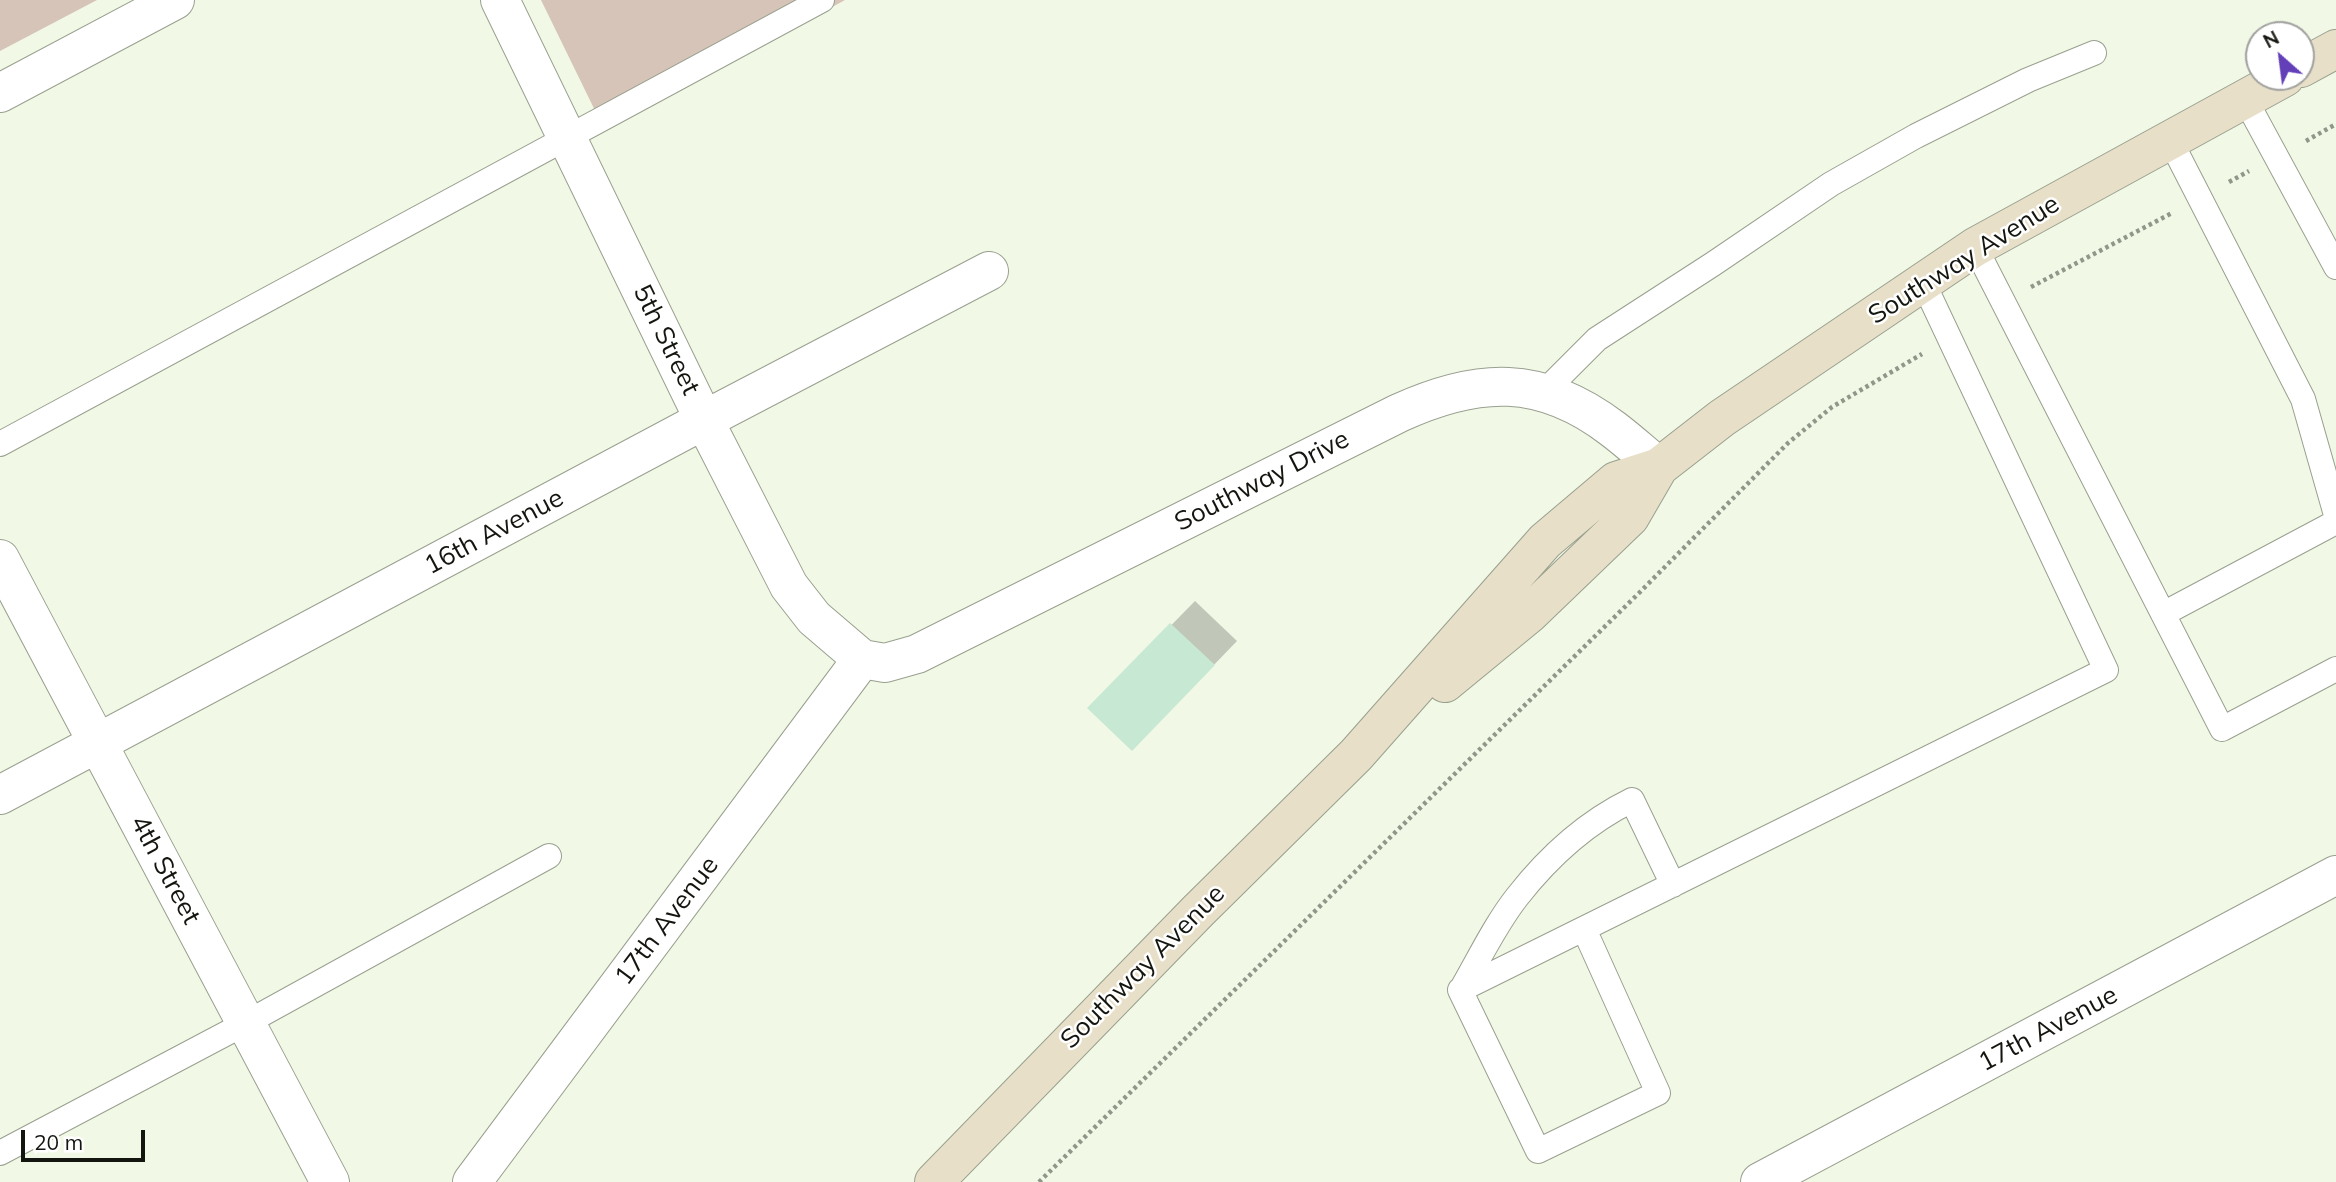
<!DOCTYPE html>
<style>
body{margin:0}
#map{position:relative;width:2336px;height:1182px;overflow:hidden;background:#f1f8e6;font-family:Mulish,sans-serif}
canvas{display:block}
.north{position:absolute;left:2245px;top:21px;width:70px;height:70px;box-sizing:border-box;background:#fff;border:2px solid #a1a19f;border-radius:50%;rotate:332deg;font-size:19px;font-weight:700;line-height:28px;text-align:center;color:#13150f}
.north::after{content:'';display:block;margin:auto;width:24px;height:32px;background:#633fb8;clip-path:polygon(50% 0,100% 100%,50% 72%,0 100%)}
.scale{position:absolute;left:21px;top:1130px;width:124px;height:32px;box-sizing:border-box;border:4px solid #13150f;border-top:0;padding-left:9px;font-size:21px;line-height:24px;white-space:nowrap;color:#13150f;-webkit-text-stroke:5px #fff;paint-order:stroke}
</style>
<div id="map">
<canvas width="2336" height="1182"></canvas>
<div class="north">N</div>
<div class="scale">20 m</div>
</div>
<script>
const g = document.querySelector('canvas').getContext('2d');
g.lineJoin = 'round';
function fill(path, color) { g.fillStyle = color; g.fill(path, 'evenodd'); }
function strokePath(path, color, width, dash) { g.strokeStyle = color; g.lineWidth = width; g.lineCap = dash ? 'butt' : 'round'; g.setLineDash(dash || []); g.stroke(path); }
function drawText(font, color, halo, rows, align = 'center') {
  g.font = font + ' Mulish,sans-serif'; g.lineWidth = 5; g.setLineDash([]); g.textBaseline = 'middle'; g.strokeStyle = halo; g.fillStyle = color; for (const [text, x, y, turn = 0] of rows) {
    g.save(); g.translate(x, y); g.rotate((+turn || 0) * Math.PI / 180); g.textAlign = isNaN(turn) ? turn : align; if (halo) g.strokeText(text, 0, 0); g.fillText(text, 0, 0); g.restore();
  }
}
const green = new Path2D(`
 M0 0H97L0 51Z
 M541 0H845L605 131Z`);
const shadow = new Path2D(`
 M1195 601 1237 641 1155 726 1090 708Z`);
const building = new Path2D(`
 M1170 623 1215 665 1132 751 1087 708Z`);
const path = new Path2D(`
 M2306 141 2336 124
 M2229 182 2249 171
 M2031 287 2172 213
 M1039 1182 1639 593 1788 443 1832 407 1922 354`);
const lane = new Path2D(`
 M2245 99 2336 267
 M2170 140 2303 399 2336 515
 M1975 247 2222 729 2336 669
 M1544 392 1597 339 1713 264 1831 184 1916 136 2028 80 2094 53
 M0 444 822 0
 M2163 614 2336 522
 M1584 929 1658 1093 1538 1151 1460 990 2106 670 1923 282
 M1461 990C1479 959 1495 925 1517 897 1549 856 1585 823 1632 800L1673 885
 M0 1153 246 1023 549 856`);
const street = new Path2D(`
 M500 0 704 420 789 586 814 618 862 659
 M0 93 175 0
 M0 559 330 1182
 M862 659 885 663 917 654 1399 413C1478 377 1541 374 1613 429 1629 441 1643 454 1659 467
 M0 795 704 420 989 271
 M472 1182 862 659
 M1760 1182 2336 875`);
const secondary = new Path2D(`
 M2301 68 2336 49
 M1445 683 1529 614 1630 517 1659 467
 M934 1182 1198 911 1356 755 1545 541 1616 481 1659 467 1722 418 1975 247 2285 77`);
const streetNames = [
 ["Southway Avenue",1964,260,-32],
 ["5th Street",666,340,64],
 ["Southway Drive",1262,481,-27],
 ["16th Avenue",494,532,-28],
 ["4th Street",165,870,62],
 ["17th Avenue",667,921,-53],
 ["Southway Avenue",1143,967,-45],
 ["17th Avenue",2048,1029,-28]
];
fill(green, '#d5c4b7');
fill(shadow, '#0003');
fill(building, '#c7e8d3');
strokePath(lane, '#99a08f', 26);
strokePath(street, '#99a08f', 40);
strokePath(secondary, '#99a08f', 40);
strokePath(path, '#919689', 4.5, [3.5, 3.5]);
strokePath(lane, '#fff', 24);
strokePath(street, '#fff', 38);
strokePath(secondary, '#e7dfc7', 38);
drawText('26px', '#13150f', '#fff', streetNames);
</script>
